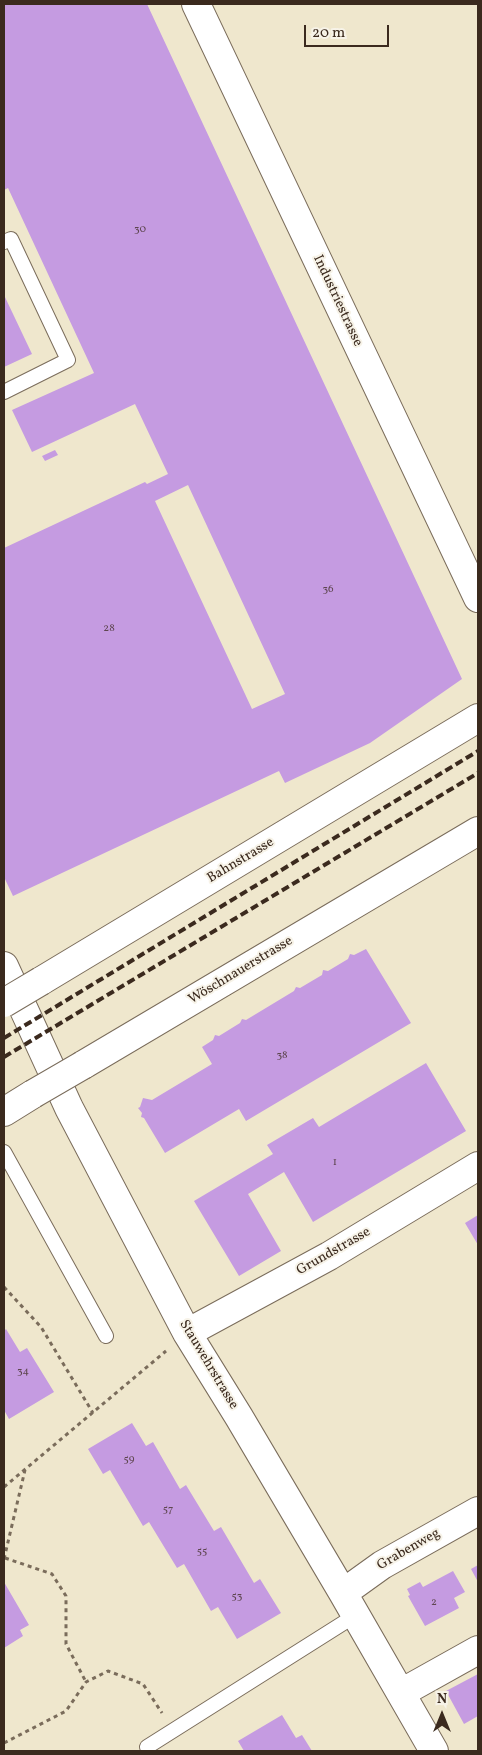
<!DOCTYPE html>
<meta charset="utf-8">
<style>
body{margin:0}
#map{position:relative;width:482px;height:1755px;overflow:hidden;background:#efe7cd;font-family:Vollkorn,serif}
canvas{display:block}
.frame{position:absolute;inset:0;border:5px solid #3b2a1e;pointer-events:none}
.north{position:absolute;left:417px;top:1690px;width:50px;height:50px;-webkit-text-stroke:4px #f7f3e8;paint-order:stroke;rotate:0deg;font-size:14px;font-weight:700;line-height:20px;text-align:center;color:#3b2a1e}
.north::after{content:'';display:block;margin:auto;width:18px;height:22px;background:#3b2a1e;clip-path:polygon(50% 0,100% 100%,50% 72%,0 100%)}
.scale{position:absolute;left:304px;top:25px;width:85px;height:22px;box-sizing:border-box;border:2px solid #3b2a1e;border-top:0;padding-left:6px;font-size:15px;line-height:18px;white-space:nowrap;color:#3b2a1e;-webkit-text-stroke:4px #f7f3e8;paint-order:stroke}
</style>
<div id="map">
<canvas width="482" height="1755"></canvas>
<div class="frame"></div>
<div class="north">N</div>
<div class="scale">20 m</div>
</div>
<script>
const g = document.querySelector('canvas').getContext('2d');
g.lineJoin = 'round';
function fill(path, color) { g.fillStyle = color; g.fill(path, 'evenodd'); }
function strokePath(path, color, width, dash) { g.strokeStyle = color; g.lineWidth = width; g.lineCap = dash ? 'butt' : 'round'; g.setLineDash(dash || []); g.stroke(path); }
function drawText(font, color, halo, rows, align = 'center') {
  g.font = font + ' Vollkorn,serif'; g.lineWidth = 4; g.setLineDash([]); g.textBaseline = 'middle'; g.strokeStyle = halo; g.fillStyle = color; for (const [text, x, y, turn = 0] of rows) {
    g.save(); g.translate(x, y); g.rotate((+turn || 0) * Math.PI / 180); g.textAlign = isNaN(turn) ? turn : align; if (halo) g.strokeText(text, 0, 0); g.fillText(text, 0, 0); g.restore();
  }
}
const building = new Path2D(`
 M4 4H147L462 679 370 743 285 783 279 771 13 896 4 877V548L145 482 147 484 168 474 135 404 32 452 12 410 94 373 8 188 4 190ZM188 485 285 694 252 709 155 501Z
 M4 295 32 354 4 367Z
 M55 450 58 455 45 461 42 456Z
 M366 949 411 1023 246 1121 239 1109 165 1153 144 1118 141 1117 142 1113 138 1108 140 1107 143 1098 152 1100 212 1064 202 1047 213 1040 215 1035 219 1036 240 1023 242 1019 246 1020 294 991 296 987 300 988 322 975 323 970 328 971 348 959 350 954 354 955Z
 M426 1063 466 1131 313 1222 284 1172 248 1194 281 1251 239 1276 194 1201 273 1154 267 1145 313 1118 319 1127Z
 M478 1215V1245L465 1223Z
 M6 1329 20 1352 27 1348 54 1392 9 1419 4 1410V1331Z
 M132 1423 146 1446 153 1442 180 1489 186 1485 214 1531 221 1527 254 1583 260 1579 281 1613 237 1639 218 1607 211 1611 184 1564 177 1568 149 1522 143 1526 110 1470 103 1474 88 1449Z
 M478 1565V1582L471 1569Z
 M453 1571 465 1592 454 1598 459 1608 425 1626 408 1596 410 1595 407 1589 420 1582 423 1587Z
 M4 1582 29 1625 20 1630 23 1636 4 1648Z
 M478 1674V1716L464 1724 446 1691Z
 M282 1715 296 1738 302 1735 312 1751H244L238 1741Z`);
const path = new Path2D(`
 M4 1287 41 1327 93 1413
 M4 1487 166 1351
 M5 1558 52 1574 66 1596V1644L86 1682
 M4 1559 25 1470
 M4 1743 66 1711 86 1682 108 1671 143 1684 162 1713`);
const lane = new Path2D(`
 M4 242 11 239 68 360 4 392
 M4 1152 106 1336
 M147 1747 356 1615`);
const street = new Path2D(`
 M196 4 478 598
 M4 966 69 1108 187 1333 239 1417 343 1593 434 1751
 M41 981 478 718
 M83 1065 478 831
 M4 1112 33 1094
 M187 1333 329 1256 478 1166
 M343 1593 382 1565 478 1511
 M401 1693 478 1650`);
const rail = new Path2D(`
 M4 1038 478 751
 M4 1057 478 773`);
const streetBridge = new Path2D(`
 M4 1003 41 981
 M33 1094 83 1065`);
const numberNames = [
 ["30",140,230],
 ["36",328,590],
 ["28",109,629],
 ["38",282,1056],
 ["1",335,1163],
 ["34",23,1372],
 ["59",129,1460],
 ["57",168,1510],
 ["55",202,1552],
 ["53",237,1597],
 ["2",434,1603]
];
const streetNames = [
 ["Industriestrasse",337,301,65],
 ["Bahnstrasse",241,861,-31],
 ["Wöschnauerstrasse",241,971,-31],
 ["Grundstrasse",334,1252,-30],
 ["Stauwehrstrasse",208,1365,59],
 ["Grabenweg",409,1550,-30]
];
fill(building, '#c59be1');
strokePath(lane, '#7a6c5b', 16);
strokePath(street, '#7a6c5b', 30);
strokePath(path, '#7a6c5b', 3, [4, 4]);
strokePath(lane, '#fff', 14);
strokePath(street, '#fff', 28);
strokePath(rail, '#3b2a1e', 4, [8, 4]);
strokePath(streetBridge, '#7a6c5b', 30, []);
strokePath(streetBridge, '#fff', 28);
drawText('11px', '#5e464f', null, numberNames);
drawText('14px', '#3b2a1e', '#f7f3e8', streetNames);
</script>
